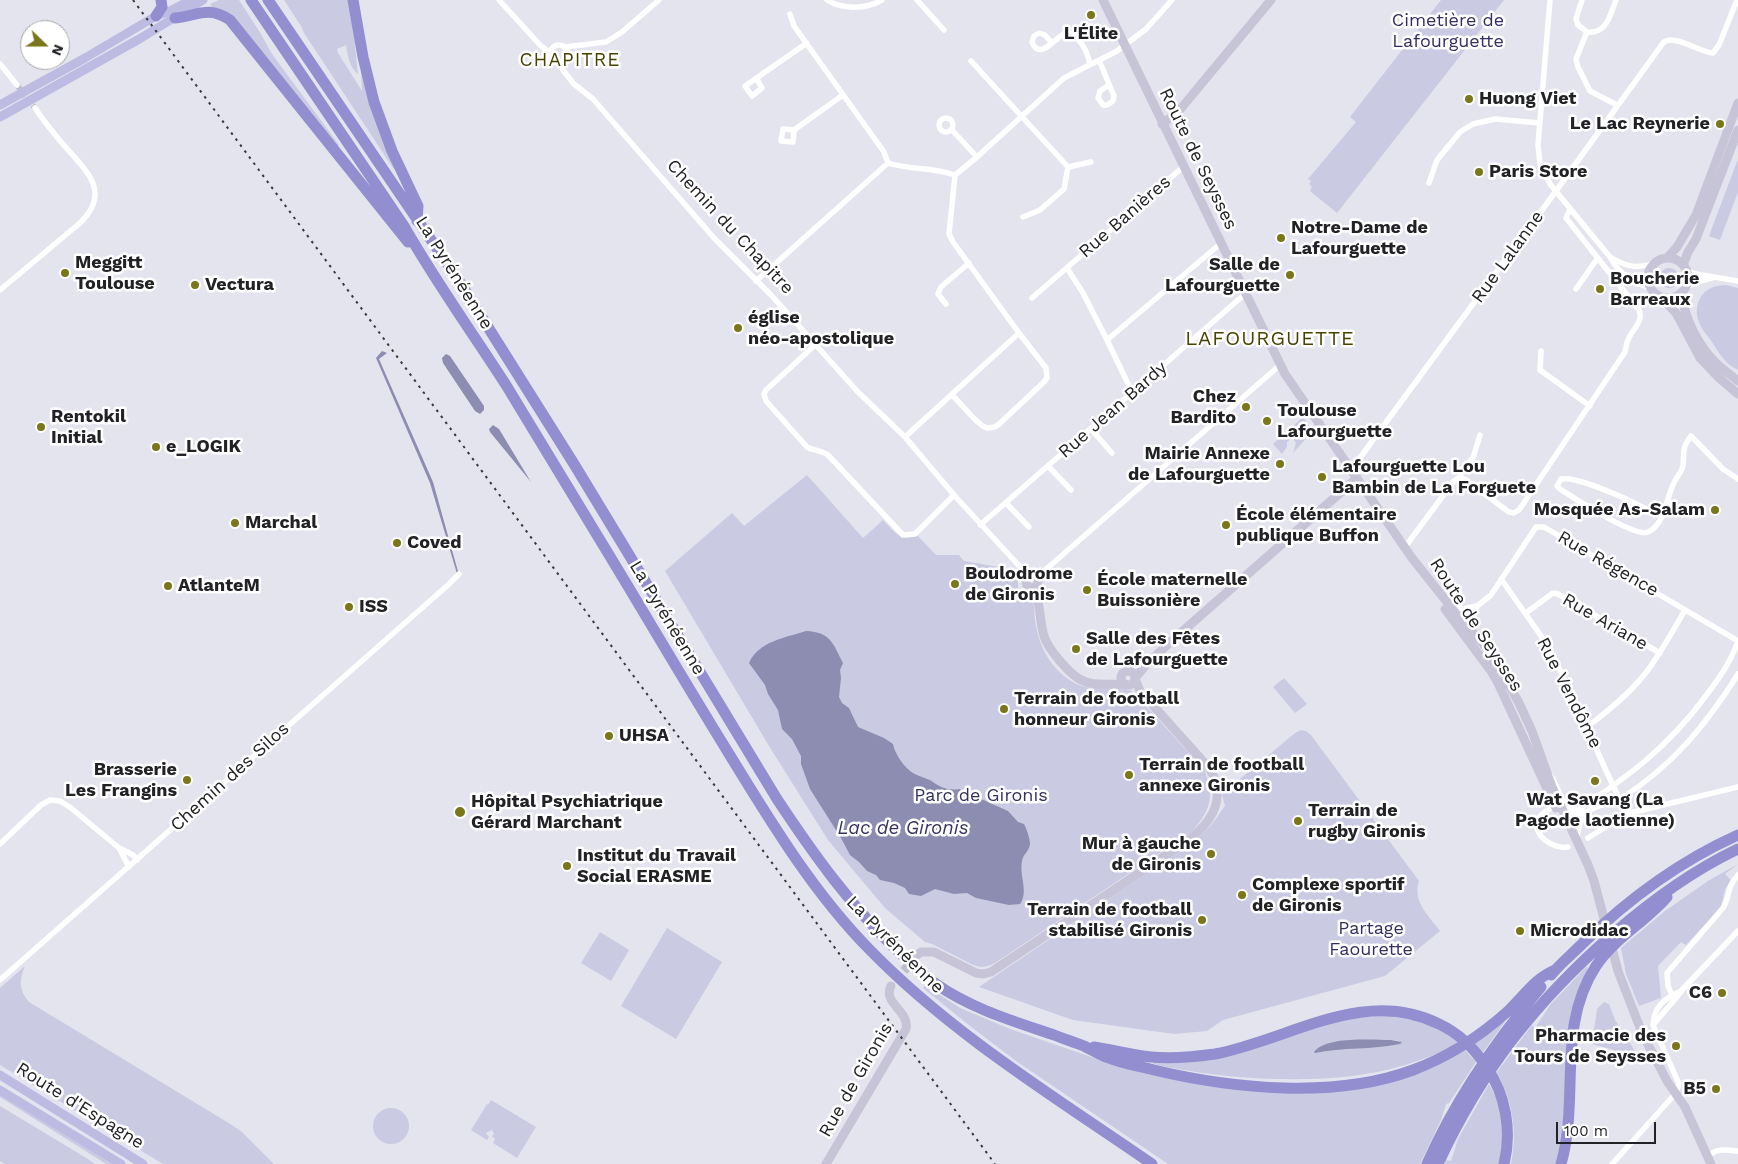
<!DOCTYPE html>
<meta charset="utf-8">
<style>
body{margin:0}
#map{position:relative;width:1738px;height:1164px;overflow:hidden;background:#e4e4ef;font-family:"Work Sans",sans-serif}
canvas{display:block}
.north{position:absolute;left:20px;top:20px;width:50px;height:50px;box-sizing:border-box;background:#fff;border:1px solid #a7a7a8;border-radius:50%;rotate:112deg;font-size:14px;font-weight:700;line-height:20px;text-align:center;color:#222226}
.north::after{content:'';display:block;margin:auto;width:18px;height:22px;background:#7a761a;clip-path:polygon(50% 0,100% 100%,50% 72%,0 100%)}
.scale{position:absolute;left:1556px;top:1122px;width:100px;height:22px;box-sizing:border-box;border:2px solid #222226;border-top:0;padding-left:6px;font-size:15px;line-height:18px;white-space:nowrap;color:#222226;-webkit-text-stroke:4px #fff;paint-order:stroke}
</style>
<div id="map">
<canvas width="1738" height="1164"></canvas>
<div class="north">N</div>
<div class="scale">100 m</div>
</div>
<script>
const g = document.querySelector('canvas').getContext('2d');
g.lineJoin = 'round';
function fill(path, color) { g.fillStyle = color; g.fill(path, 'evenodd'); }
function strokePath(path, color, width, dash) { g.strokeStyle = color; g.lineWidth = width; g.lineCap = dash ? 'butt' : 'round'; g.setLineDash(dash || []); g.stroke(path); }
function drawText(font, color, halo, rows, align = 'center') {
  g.font = font + ' "Work Sans",sans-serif'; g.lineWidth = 5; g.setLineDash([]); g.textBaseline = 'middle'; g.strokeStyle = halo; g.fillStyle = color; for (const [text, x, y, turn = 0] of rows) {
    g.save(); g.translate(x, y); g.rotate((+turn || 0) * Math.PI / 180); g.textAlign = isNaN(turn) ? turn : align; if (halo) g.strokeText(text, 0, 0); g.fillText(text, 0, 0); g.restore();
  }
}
const green = new Path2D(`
 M219 0H239L261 34 272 54 339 145 337 147 213 8 210 4Z
 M284 0H350L358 74C349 67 348 56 346 45L337 49 338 53 362 91 361 64 395 168H393L304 33 301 26Z
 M1441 0H1504L1337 213 1310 191 1312 187 1309 184 1311 181 1308 179 1356 122 1350 117Z
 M1738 159V192L1720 240 1709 236Z
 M1659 278a10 10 0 1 1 20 0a10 10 0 1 1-20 0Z
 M1726 285 1738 288V370C1725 364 1719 353 1712 342 1708 336 1701 329 1699 322 1694 310 1698 294 1711 288 1715 286 1721 285 1726 285Z
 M1303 417 1313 431 1293 453 1296 443 1294 440V425Z
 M1292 427V438L1287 442V447L1282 454 1273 444Z
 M807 475 863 538 883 520C894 531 900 543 917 535L936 555H959L964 561 1011 569 1018 573V588C1022 590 1028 593 1031 597 1035 603 1034 613 1035 620 1038 643 1048 665 1068 679 1092 696 1111 682 1132 691L1204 769C1215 796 1211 811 1191 832L995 963C987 967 982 968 973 965L932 944 925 942 885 908 828 840 769 746 665 571 732 513 744 526Z
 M1284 678 1307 704 1295 713 1273 687Z
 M1301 730 1306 731 1311 735 1419 881C1412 901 1429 916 1440 931L1385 976 1223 1020 1207 1031 1174 1034 1073 1020 979 987 1197 839 1212 824 1225 806 1222 794 1295 733Z
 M1738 864 1725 874 1731 880 1725 889 1721 907 1686 945 1681 942 1658 966 1661 998 1639 1006 1626 974 1621 948 1665 911 1708 881Z
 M667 928 722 962 676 1039 621 1006Z
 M600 932 629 950 611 981 581 963Z
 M25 966C19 981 19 990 29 1002L232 1125 242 1132 274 1164H163L0 1065V988Z
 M1587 966 1588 970 1564 1126 1556 1164H1511C1518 1131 1512 1102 1497 1072L1532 1025 1535 1028 1550 1005Z
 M925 985 960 1008 1010 1029 1103 1061 1205 1085 1392 1082C1419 1074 1441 1064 1465 1050L1476 1062 1449 1103 1446 1104 1441 1120 1420 1164H1168L1016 1061 970 1026 923 988Z
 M1604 1002 1609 1004 1615 1020 1639 1057 1592 1044 1597 1009Z
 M1386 1015 1419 1020 1444 1033 1457 1042C1449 1050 1434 1055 1423 1059 1374 1077 1329 1080 1277 1079 1235 1078 1194 1073 1153 1064V1062L1166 1063 1336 1021 1363 1017ZM1391 1040 1400 1041V1044L1347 1048 1315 1053 1351 1041Z
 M1504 1021 1505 1022 1483 1052 1475 1043Z
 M1489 1084C1505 1114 1505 1131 1499 1164H1445L1446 1160 1451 1161 1458 1139Z
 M0 1094 115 1164H106L0 1097Z
 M491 1100 536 1127 517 1158 493 1143 495 1139 492 1136 494 1134 492 1130 486 1133 489 1137 487 1140 471 1130 487 1104 488 1105Z
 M0 1106 88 1159 95 1164H5L0 1161Z
 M373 1126a18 18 0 1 1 36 0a18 18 0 1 1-36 0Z`);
const water = new Path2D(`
 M382 351 387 353 379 359 433 482 459 575 458 577 430 483 376 358Z
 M446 354 450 356 484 406V410L480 414 475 411 443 363 442 358Z
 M493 425 499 429 531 482 490 432 489 429Z
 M806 631C831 632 833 644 843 663L840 670 841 678 839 697 842 703 849 708 858 727 884 738 893 744C895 753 901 763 909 770 914 775 923 777 930 780 940 787 947 791 959 789L1008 811 1018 822 1024 824C1027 830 1029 836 1030 843 1030 851 1023 854 1022 861 1019 876 1029 892 1020 904L1009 905 976 898 967 893 954 894 935 889 921 896 909 894 905 888 894 883 880 880 876 875 867 871 859 862 850 855 841 838 810 789 801 764V756L792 739 782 729 778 710 768 694 765 685 749 663C759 641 785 638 806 631Z
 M1391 1040 1402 1042 1400 1044C1372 1050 1343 1047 1315 1053L1314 1052C1327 1036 1371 1040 1391 1040Z`);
const streetTunnel = new Path2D(`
 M17 85 35 108`);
const secondaryTunnel = new Path2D(`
 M895 981 914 959`);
const street = new Path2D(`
 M499 0 540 45 550 53
 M827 0C843 10 866 9 882 0
 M917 0 944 30
 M1550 0 1538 145 1540 163 1550 184 1610 257C1621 276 1630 281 1650 288
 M1582 0 1576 19 1578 25 1587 32
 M790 14 794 26 884 152 888 163
 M1587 32 1576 59 1578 67 1590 91 1617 105
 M1587 32C1607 34 1610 15 1616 0
 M1052 43 1045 35 1039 33 1034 36 1032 42C1040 62 1056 36 1067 32 1081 38 1087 50 1090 64
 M550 54a9 9 0 1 1 18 0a9 9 0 1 1-18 0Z
 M565 47 606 42 622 32 659 0
 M1099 60 1114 96 1113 101 1107 105H1103L1098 98 1100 91 1109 85
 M971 61 1068 167 1064 189 1040 210 1023 217
 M0 64 17 85
 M558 64 574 84 593 99 714 238 772 296 857 391 905 437 954 495 1023 570 1028 578
 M756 78 762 88 752 96 745 86 807 43
 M939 125a7 7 0 1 1 14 0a7 7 0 1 1-14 0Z
 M794 130 793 142 781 141 783 129 794 130 843 95
 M952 130 977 157
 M1068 167 1091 162
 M955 175 977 157 1064 78 1117 51 1146 29 1172 0
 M1429 183 1437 160 1460 132 1473 124 1495 119 1540 123
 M1612 258C1627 267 1638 269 1654 263
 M1067 268 1083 293 1107 340
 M1686 270 1696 274 1738 281
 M756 281 888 163C910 170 933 167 955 175
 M1686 288 1696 282 1712 278
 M1576 289 1597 259
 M0 290 80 223C114 190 83 168 61 142 52 131 43 120 35 108
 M1032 298 1183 167
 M946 304 938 294 941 287 969 263
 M815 345 766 390 764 394 766 401 807 447C814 451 821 450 828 455L903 535 915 534 954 495
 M1541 351 1540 370 1590 406
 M1132 392 1107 340 1220 244
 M952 395C960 402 978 426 987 428 991 428 995 427 998 425L1044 382 1047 378 1046 368 1019 333 953 242 949 234 955 175
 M1091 429 1112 453
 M905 437 1019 333
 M1048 466 1071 490
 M1351 470 1556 191 1663 43C1673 33 1699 52 1713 53L1719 45 1737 0
 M1460 477 1466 480 1509 512 1514 513 1519 510 1625 352C1626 348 1626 344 1628 340 1632 330 1644 321 1639 310L1566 218 1570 209
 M1006 503 1029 527
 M1664 513C1654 516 1634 502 1624 498 1610 492 1575 476 1561 479L1557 486 1560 489C1574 498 1635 538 1648 532 1665 524 1666 499 1673 485 1675 479 1680 474 1682 469 1685 462 1682 453 1685 446 1686 443 1689 439 1691 436L1723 469 1738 479
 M980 525 1245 294
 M1405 547 1454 481 1460 477 1462 469 1473 458 1480 435
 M1036 578 1280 365
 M1501 579 1546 643 1560 670 1626 814
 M1450 606 1463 609 1477 606
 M1526 613 1553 593 1558 594 1660 653
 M1460 620 1491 595 1536 527H1544L1738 641
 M1587 727C1608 711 1628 695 1644 675 1660 655 1672 632 1685 610
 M1550 775C1559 786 1560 802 1571 810H1578C1630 775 1667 748 1705 697 1718 680 1731 662 1738 641
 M1558 805C1551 808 1542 812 1538 819 1531 835 1554 850 1568 847
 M1564 813 1575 815 1586 812
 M1588 838 1626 814 1738 787
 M1577 839C1579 816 1585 809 1608 803 1613 802 1618 801 1622 798 1673 765 1706 725 1738 674
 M0 844 41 805 50 800 60 801 71 808 119 848 133 855 137 860
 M119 848 129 867
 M0 980 448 585 459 574
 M1672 995 1668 986 1667 973 1723 908C1731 895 1726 888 1738 875
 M1653 1025 1681 992
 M1708 1156C1716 1148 1727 1150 1738 1151
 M1612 1164 1676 1093 1679 1084 1653 1025C1654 1006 1665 998 1681 991L1738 931`);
const secondary = new Path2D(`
 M1103 0 1285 374 1412 558 1458 616 1485 646 1504 676 1519 703 1532 731 1552 787 1588 865 1594 881 1618 971 1642 1033 1667 1081 1685 1107 1711 1164
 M1162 124 1178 112 1271 0
 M1648 278a20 20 0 1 1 40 0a20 20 0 1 1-40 0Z
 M1667 258 1677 247 1696 215 1738 103
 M1683 265 1688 252 1696 239 1738 130
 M1682 292C1683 317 1699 346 1716 363 1723 370 1731 375 1738 381
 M1662 298 1676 313 1700 358 1718 377 1738 394
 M1026 582a6 6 0 1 1 12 0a6 6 0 1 1-12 0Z
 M1034 587C1041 605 1039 619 1044 636 1047 646 1054 654 1060 661 1083 689 1093 684 1125 684
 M1445 609 1491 671 1498 683 1556 808
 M1121 678a7 7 0 1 1 14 0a7 7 0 1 1-14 0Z
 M1135 678 1146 665 1167 645 1357 478
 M917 955 921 952H934L976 973 983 974 991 972 1181 845C1208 827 1229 803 1210 769L1140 691 1135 679
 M826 1164 906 1029C910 1011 882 1003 891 986`);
const primary = new Path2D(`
 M0 105 85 58 156 16 170 11 191 0
 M0 117 141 38 203 0
 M0 1075 143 1164
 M0 1090 121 1164`);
const highway = new Path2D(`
 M251 0 404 226C435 281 472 332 506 385 543 446 580 507 617 568 655 631 692 694 731 757 772 824 814 893 870 950 953 1035 1055 1097 1152 1164
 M268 0 459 281 574 464 777 799C814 855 852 908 901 954 912 964 923 975 936 984 972 1009 1013 1021 1054 1035 1064 1039 1074 1042 1084 1046 1092 1050 1100 1055 1109 1058 1123 1064 1139 1066 1154 1070 1234 1089 1335 1099 1413 1070 1448 1057 1480 1036 1507 1012 1523 997 1535 978 1555 970
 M353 0 363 57 374 102 392 151 418 206 417 221
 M156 16 162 7 161 0
 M175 18C198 16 207 5 230 20L408 242
 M1551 975C1560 964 1571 955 1581 945 1626 901 1680 861 1738 835
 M1094 1047C1113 1050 1132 1055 1151 1057 1172 1059 1194 1057 1215 1054 1289 1040 1364 986 1439 1024 1458 1033 1474 1048 1486 1066 1506 1095 1512 1131 1504 1164
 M1427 1164C1455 1100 1496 1041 1541 987
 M1438 1164C1481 1071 1536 1001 1613 934 1651 901 1692 871 1738 849
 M1561 1164C1580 1098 1556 1027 1596 966 1615 938 1645 922 1667 897`);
const rail = new Path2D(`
 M133 0 995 1164`);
const markers = [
 [1091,15,5,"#7a761a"],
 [1469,99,5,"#7a761a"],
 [1720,124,5,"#7a761a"],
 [1479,172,5,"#7a761a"],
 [1281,238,5,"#7a761a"],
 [65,273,5,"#7a761a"],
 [1290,275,5,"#7a761a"],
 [195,285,5,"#7a761a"],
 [1600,289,5,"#7a761a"],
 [738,328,5,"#7a761a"],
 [1246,407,5,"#7a761a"],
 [1267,421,5,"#7a761a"],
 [41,427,5,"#7a761a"],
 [156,447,5,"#7a761a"],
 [1280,464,5,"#7a761a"],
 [1322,477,5,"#7a761a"],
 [1715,510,5,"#7a761a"],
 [235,523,5,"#7a761a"],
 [1226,525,5,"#7a761a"],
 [397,543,5,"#7a761a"],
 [955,584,5,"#7a761a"],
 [168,586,5,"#7a761a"],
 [1087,590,5,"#7a761a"],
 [349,607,5,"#7a761a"],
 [1076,649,5,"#7a761a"],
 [1004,709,5,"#7a761a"],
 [609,736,5,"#7a761a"],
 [1129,775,5,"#7a761a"],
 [187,780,5,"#7a761a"],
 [1595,781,5,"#7a761a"],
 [460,812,6,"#7a761a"],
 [1298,821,5,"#7a761a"],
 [1211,854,5,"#7a761a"],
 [567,866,5,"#7a761a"],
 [1242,895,5,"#7a761a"],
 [1202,920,5,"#7a761a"],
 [1520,931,5,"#7a761a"],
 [1722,993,5,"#7a761a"],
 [1676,1046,5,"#7a761a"],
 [1716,1089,5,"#7a761a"]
];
const parkNames = [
 ["Cimetière de",1448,21],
 ["Lafourguette",1448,42],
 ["Parc de Gironis",981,796],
 ["Partage",1371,929],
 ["Faourette",1371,950]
];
const poiNames = [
 ["L'Élite",1091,34,"center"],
 ["Huong Viet",1479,99],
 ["Le Lac Reynerie",1710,124,"right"],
 ["Paris Store",1489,172],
 ["Notre-Dame de",1291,228],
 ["Lafourguette",1291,249],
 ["Meggitt",75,263],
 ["Toulouse",75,284],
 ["Salle de",1280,265,"right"],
 ["Lafourguette",1280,286,"right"],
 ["Boucherie",1610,279],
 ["Barreaux",1610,300],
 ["Vectura",205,285],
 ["église",748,318],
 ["néo-apostolique",748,339],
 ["Chez",1236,397,"right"],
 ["Bardito",1236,418,"right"],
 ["Toulouse",1277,411],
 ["Lafourguette",1277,432],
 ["Rentokil",51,417],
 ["Initial",51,438],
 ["e_LOGIK",166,447],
 ["Mairie Annexe",1270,454,"right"],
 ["de Lafourguette",1270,475,"right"],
 ["Lafourguette Lou",1332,467],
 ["Bambin de La Forguete",1332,488],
 ["Mosquée As-Salam",1705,510,"right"],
 ["École élémentaire",1236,515],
 ["publique Buffon",1236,536],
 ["Marchal",245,523],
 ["Coved",407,543],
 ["Boulodrome",965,574],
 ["de Gironis",965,595],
 ["École maternelle",1097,580],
 ["Buissonière",1097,601],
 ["AtlanteM",178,586],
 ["ISS",359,607],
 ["Salle des Fêtes",1086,639],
 ["de Lafourguette",1086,660],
 ["Terrain de football",1014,699],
 ["honneur Gironis",1014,720],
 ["UHSA",619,736],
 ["Terrain de football",1139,765],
 ["annexe Gironis",1139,786],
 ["Brasserie",177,770,"right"],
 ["Les Frangins",177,791,"right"],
 ["Wat Savang (La",1595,800,"center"],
 ["Pagode laotienne)",1595,821,"center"],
 ["Hôpital Psychiatrique",471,802],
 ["Gérard Marchant",471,823],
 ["Terrain de",1308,811],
 ["rugby Gironis",1308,832],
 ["Mur à gauche",1201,844,"right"],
 ["de Gironis",1201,865,"right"],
 ["Institut du Travail",577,856],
 ["Social ERASME",577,877],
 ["Complexe sportif",1252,885],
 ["de Gironis",1252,906],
 ["Terrain de football",1192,910,"right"],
 ["stabilisé Gironis",1192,931,"right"],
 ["Microdidac",1530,931],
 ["C6",1712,993,"right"],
 ["Pharmacie des",1666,1036,"right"],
 ["Tours de Seysses",1666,1057,"right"],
 ["B5",1706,1089,"right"]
];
const streetNames = [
 ["Route de Seysses",1198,159,64],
 ["Rue Banières",1125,217,-41],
 ["Chemin du Chapitre",730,227,47],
 ["Rue Lalanne",1508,257,-54],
 ["La Pyrénéenne",454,273,58],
 ["Rue Jean Bardy",1113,410,-41],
 ["Rue Régence",1608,564,30],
 ["La Pyrénéenne",667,618,59],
 ["Rue Ariane",1605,622,30],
 ["Route de Seysses",1476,625,57],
 ["Rue Vendôme",1569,693,63],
 ["Chemin des Silos",230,777,-42],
 ["La Pyrénéenne",895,945,45],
 ["Rue de Gironis",856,1080,-60],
 ["Route d'Espagne",80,1106,32]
];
const neighbourhoodNames = [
 ["CHAPITRE",570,60]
];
const waterNames = [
 ["Lac de Gironis",903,828]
];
const quarterNames = [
 ["LAFOURGUETTE",1270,339]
];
fill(green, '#cacae2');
fill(water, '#8d8cb1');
strokePath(streetTunnel, '#bdbdc7', 5.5, [5.5, 3]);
strokePath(secondaryTunnel, '#bdbdc7', 9, [9, 4.5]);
strokePath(street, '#fff', 5.5);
strokePath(secondary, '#c6c4d6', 9);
strokePath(primary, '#bebbe3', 9);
strokePath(highway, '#938ed0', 11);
strokePath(rail, '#37373c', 2, [2.5, 5]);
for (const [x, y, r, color] of markers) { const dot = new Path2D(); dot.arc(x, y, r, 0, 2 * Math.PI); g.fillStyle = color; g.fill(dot); strokePath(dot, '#fff', 2); }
drawText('18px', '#352f61', '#fff', parkNames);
drawText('bold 18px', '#222226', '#fff', poiNames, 'left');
drawText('18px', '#222226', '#fff', streetNames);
g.letterSpacing = '1px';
drawText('19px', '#464300', '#fff', neighbourhoodNames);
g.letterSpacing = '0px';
drawText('italic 19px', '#383264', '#fff', waterNames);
g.letterSpacing = '1px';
drawText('20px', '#464300', '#fff', quarterNames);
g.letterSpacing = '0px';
</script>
